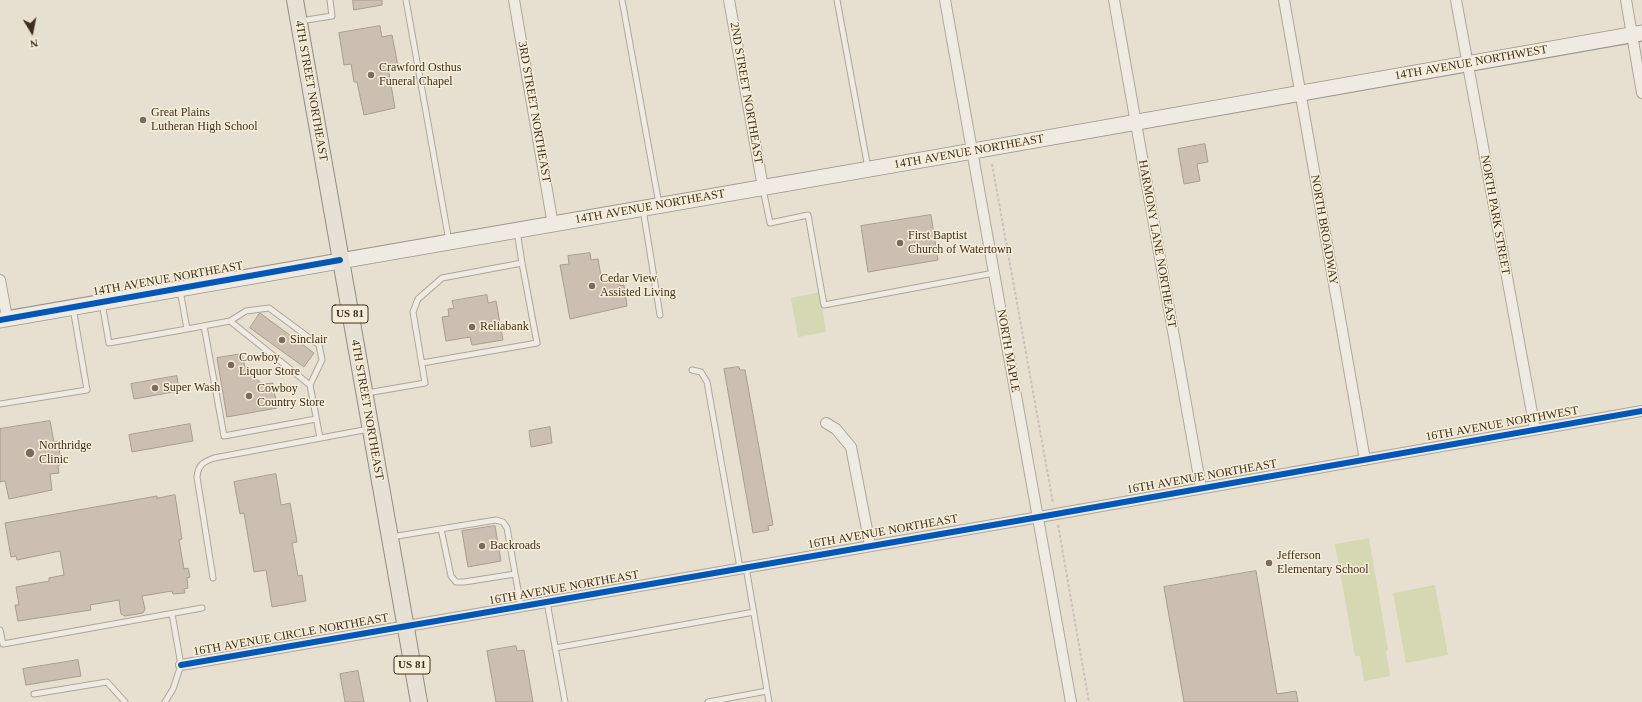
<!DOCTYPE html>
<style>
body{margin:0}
#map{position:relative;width:1642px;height:702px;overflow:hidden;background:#e7e0d1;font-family:"Times New Roman",serif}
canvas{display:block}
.north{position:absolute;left:12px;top:12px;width:40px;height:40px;-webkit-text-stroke:3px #f7eed8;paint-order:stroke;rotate:170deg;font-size:11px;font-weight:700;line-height:16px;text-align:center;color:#3d2e20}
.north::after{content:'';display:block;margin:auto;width:14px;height:18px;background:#3d2e20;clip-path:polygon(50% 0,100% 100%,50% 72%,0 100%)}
</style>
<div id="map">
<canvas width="1642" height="702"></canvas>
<div class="north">N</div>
</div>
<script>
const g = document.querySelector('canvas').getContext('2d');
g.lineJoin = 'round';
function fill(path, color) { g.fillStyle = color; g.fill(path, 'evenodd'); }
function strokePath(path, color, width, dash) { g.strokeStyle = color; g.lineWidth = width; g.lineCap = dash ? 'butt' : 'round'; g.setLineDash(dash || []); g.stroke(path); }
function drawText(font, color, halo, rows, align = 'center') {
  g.font = font + ' "Times New Roman",serif'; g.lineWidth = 3; g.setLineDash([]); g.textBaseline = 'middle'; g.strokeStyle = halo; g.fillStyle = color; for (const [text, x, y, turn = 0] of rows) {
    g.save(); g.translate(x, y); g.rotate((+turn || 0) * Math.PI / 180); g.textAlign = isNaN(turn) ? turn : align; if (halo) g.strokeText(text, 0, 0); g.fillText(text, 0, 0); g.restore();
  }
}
const green = new Path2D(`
 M820 292 826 332 798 337 791 298Z
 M1369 538 1388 650 1386 651 1390 676 1364 681 1360 656H1355L1335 544Z
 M1435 585 1448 655 1406 663 1393 593Z`);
const building = new Path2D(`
 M353 0H382V5L354 10Z
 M380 26 382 37 392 35 398 66 388 68 395 108 364 115 357 82H354L351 64 344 65 339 33Z
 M1205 144 1208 162 1197 164 1200 181 1184 184 1178 149Z
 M931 215 938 260 868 272 861 226Z
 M590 253 591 260 598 259 602 282 618 279 620 286 624 285 627 306 570 319 560 265 569 264 568 256Z
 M487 295 488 303 496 301 503 340 472 345 470 337 446 341 442 317 449 316 448 309 454 308 452 301Z
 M260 313 314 353 304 367 250 328Z
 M242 354 246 372 263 384 273 383 277 408 227 417 217 358Z
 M739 367 740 370H745L773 525 768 526 769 530 753 533 724 369Z
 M177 376 179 391 134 399 131 384Z
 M50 421 54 442 58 441 61 464 58 466 59 473 50 474 52 490 9 499 5 481 0 482V429Z
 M190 424 193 441 132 452 129 435Z
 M550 427 552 443 531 447 529 431Z
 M276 474 281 505 290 503 297 542 292 543 298 576 302 575 306 601 272 607 266 570 254 572 244 513 240 514 234 482Z
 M175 495 182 539 179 540 184 569 188 568 190 577 187 578 188 588 184 589 185 593 173 594 172 591 142 596 145 609 143 613 125 616 121 614 119 600 90 605 91 610 18 621 15 605H19L16 587 49 581V578L64 575 60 551 17 560 16 556 11 557 5 523 157 496V498Z
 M495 526 501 561 468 567 462 531Z
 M1256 571 1277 694 1296 691 1298 702H1184L1164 587Z
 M516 646 517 651 524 650 533 702H496L487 651Z
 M78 660 81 676 26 685 23 669Z
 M358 671 364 702H345L340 674Z`);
const path = new Path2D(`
 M992 164 1053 503
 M1058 525 1089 702`);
const service = new Path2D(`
 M406 0 449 241
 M622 0 659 204
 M837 0 868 168
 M300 21 332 16 330 0
 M763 189 770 223 808 215 824 305 994 273
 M643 209 660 315
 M102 303 109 343 187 329 180 290
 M230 321 246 311 269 308 319 345 322 360 310 385
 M204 326 224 436 316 419
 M187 329 230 321 310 385 320 438
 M422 363 537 343 522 263
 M692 370 701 372 707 382 740 568
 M367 393 425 383 413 312 418 299 442 278 522 263 517 231
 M0 404 87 390 73 308
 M441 529 451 576 456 582H464L515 574
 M391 537 496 520 503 522 507 528 521 607
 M746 567 769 702
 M213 578 197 477C198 465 203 462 214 458L369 429
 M547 602 565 702
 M0 630 3 644 202 608
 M555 648 754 612
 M34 694 107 682 125 702
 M165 702 173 689 181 665 172 614
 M708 702 767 691`);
const minor = new Path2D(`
 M514 0 553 225
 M729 0 763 187
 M945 0 1071 702
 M1114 0 1201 488
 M1284 0 1365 460
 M1456 0 1535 429
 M1626 0 1642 93
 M0 280 7 318
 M826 423 836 429 851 447 870 545
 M181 665 1022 520 1642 411`);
const secondary = new Path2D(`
 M0 320 956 154 1642 33`);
const primary = new Path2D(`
 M295 0 419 702`);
const cycleway = new Path2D(`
 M0 320 340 260
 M181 665 1022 520 1642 411`);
const markers = [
 [371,75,4,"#786c5e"],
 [143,120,4,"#786c5e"],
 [900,243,4,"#786c5e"],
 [592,286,4,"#786c5e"],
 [472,327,4,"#786c5e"],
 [282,340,4,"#786c5e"],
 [231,365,4,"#786c5e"],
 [155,388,4,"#786c5e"],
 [249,396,4,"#786c5e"],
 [30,453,5,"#786c5e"],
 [482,546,4,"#786c5e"],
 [1269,563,4,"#786c5e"]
];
const shields = [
 [350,314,36],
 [412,665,36]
];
const shieldNames = [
 ["US 81",350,314],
 ["US 81",412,665]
];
const streetNames = [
 ["14TH AVENUE NORTHWEST",1471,63,-10],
 ["4TH STREET NORTHEAST",311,91,80],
 ["2ND STREET NORTHEAST",746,93,80],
 ["3RD STREET NORTHEAST",534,112,80],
 ["14TH AVENUE NORTHEAST",969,152,-10],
 ["14TH AVENUE NORTHEAST",650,207,-10],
 ["NORTH PARK STREET",1495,215,80],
 ["NORTH BROADWAY",1324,230,80],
 ["HARMONY LANE NORTHEAST",1157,244,80],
 ["14TH AVENUE NORTHEAST",168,279,-10],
 ["NORTH MAPLE",1008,351,80],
 ["4TH STREET NORTHEAST",367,410,80],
 ["16TH AVENUE NORTHWEST",1502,424,-10],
 ["16TH AVENUE NORTHEAST",1202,477,-10],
 ["16TH AVENUE NORTHEAST",883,532,-10],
 ["16TH AVENUE NORTHEAST",564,588,-10],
 ["16TH AVENUE CIRCLE NORTHEAST",291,635,-10]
];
const poiNames = [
 ["Crawford Osthus",379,68],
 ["Funeral Chapel",379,82],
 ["Great Plains",151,113],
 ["Lutheran High School",151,127],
 ["First Baptist",908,236],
 ["Church of Watertown",908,250],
 ["Cedar View",600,279],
 ["Assisted Living",600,293],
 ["Reliabank",480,327],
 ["Sinclair",290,340],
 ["Cowboy",239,358],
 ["Liquor Store",239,372],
 ["Super Wash",163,388],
 ["Cowboy",257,389],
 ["Country Store",257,403],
 ["Northridge",39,446],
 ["Clinic",39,460],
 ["Backroads",490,546],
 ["Jefferson",1277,556],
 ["Elementary School",1277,570]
];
fill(green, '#d6d7b3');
fill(building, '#cbbfb2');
strokePath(building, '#a89c90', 1);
strokePath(service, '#ada599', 7);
strokePath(minor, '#ada599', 12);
strokePath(secondary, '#9c958a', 17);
strokePath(primary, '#928b80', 18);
strokePath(path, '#c8c2b9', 2, [3, 2]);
strokePath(service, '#efebe3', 5);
strokePath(minor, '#efebe3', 10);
strokePath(secondary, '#efebe3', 15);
strokePath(primary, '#e6e1d4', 16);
strokePath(cycleway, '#0057b8', 6);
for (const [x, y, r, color] of markers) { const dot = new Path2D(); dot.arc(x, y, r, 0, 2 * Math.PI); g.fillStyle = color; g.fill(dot); strokePath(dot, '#f7eed8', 1.5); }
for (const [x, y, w] of shields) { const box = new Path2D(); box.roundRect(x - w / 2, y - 9, w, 18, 3); g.fillStyle = '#f7eed8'; g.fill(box); strokePath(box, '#3d2e20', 1); }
drawText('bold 11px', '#3d2e20', null, shieldNames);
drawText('12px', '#3d2e20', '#f7eed8', streetNames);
drawText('12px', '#3d2e20', '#f7eed8', poiNames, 'left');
</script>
